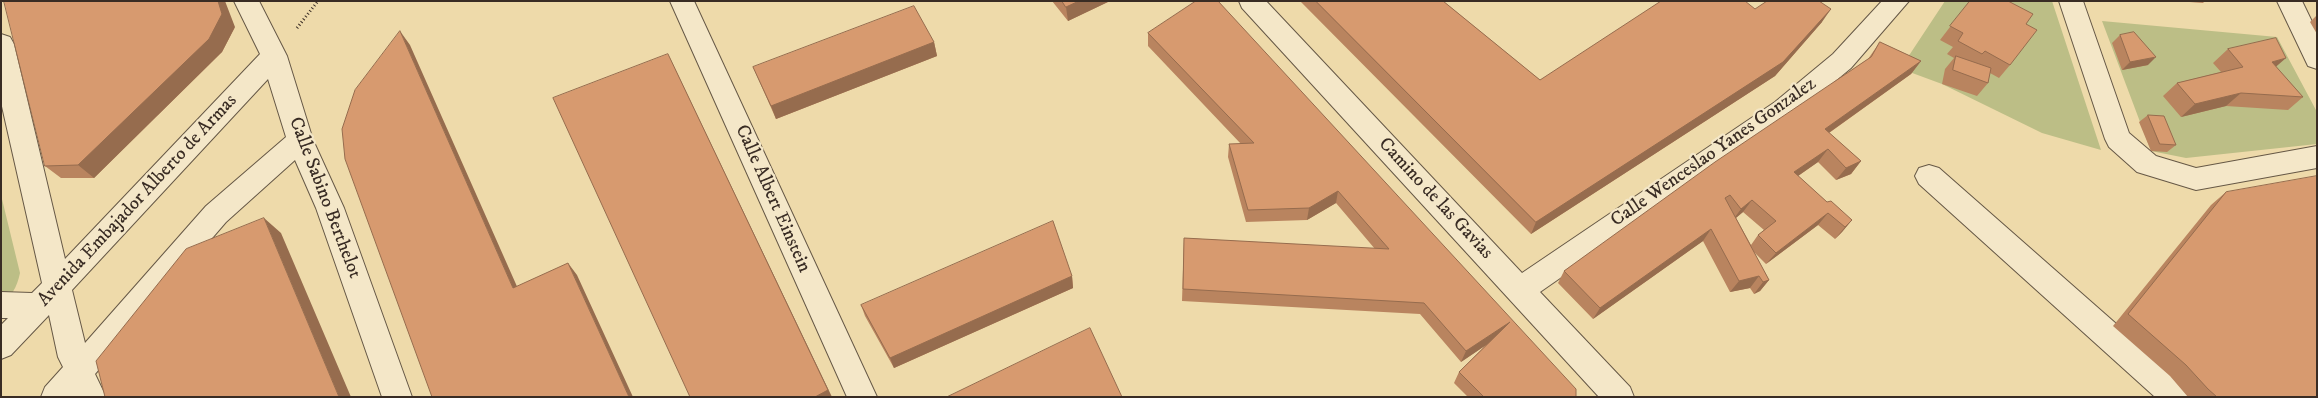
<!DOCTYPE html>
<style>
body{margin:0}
#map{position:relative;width:2318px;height:398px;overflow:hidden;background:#eedaaa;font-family:"IM FELL DW Pica",serif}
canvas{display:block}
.frame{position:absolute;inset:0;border:2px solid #392c24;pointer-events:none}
</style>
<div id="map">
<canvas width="2318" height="398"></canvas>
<div class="frame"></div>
</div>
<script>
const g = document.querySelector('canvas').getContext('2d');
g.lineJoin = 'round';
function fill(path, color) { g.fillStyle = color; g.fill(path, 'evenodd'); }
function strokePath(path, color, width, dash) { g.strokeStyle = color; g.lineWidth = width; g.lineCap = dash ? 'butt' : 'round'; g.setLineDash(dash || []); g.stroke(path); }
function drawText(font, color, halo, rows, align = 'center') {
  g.font = font + ' "IM FELL DW Pica",serif'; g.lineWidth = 4.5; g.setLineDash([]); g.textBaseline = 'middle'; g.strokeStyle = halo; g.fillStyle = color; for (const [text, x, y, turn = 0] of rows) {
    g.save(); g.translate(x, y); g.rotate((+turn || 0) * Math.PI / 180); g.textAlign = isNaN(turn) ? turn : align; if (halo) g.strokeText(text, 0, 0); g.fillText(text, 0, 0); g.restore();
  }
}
const green = new Path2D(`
 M1945 1H2052L2101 150 2042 133 1942 84 1896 67 1910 54Z
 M2102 21 2277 37 2317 112V144L2186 158 2151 151Z
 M1 195 20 273C17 288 11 296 1 307Z`);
const path = new Path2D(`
 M297 28 318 1`);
const minor = new Path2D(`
 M234 1H259L287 56 313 140 344 208 412 397H382L316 208 295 160 226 222 95 374 106 397H41L45 387 63 367 58 357 49 315 11 355 1 359V325L8 318H1V292L32 293 42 283 1 102V34L10 37 14 44 65 259 260 54ZM268 79 286 137 206 206 85 343 72 290Z
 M670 1H694L877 397H847Z
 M1239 1H1266L1522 273 1775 102 1833 54 1882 1H1909L1851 68 1793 116 1540 292 1630 387 1634 397H1599L1242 8Z
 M2059 1H2083L2129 133 2156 156 2196 168 2317 146V168L2196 190 2137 172 2109 147 2105 139Z
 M2277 1H2302L2317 32V69L2308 66Z
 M1929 165 1939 168 2188 387 2192 397H2155L1919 184 1915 176 1919 168Z`);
const wall = new Path2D(`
 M1052 1H1110L1068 21Z
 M1196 1 1576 397H1468L1454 383 1459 372 1486 345 1461 362 1420 314 1182 301 1184 238 1375 249 1336 203 1307 220 1246 222 1228 157 1229 144H1241L1148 46V33Z
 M1300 1H1443L1540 80 1755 9 1822 22 1775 76 1531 234Z
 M1970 1 2026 24 2010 65 1999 78 1990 73 1988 83 1977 96 1942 84 1945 69 1954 58 1947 54 1953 47 1940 40Z
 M2176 1H2205L2203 3Z
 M2317 15V34L2310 22Z
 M235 27 222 52 94 178H61L45 166Z
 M2120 35 2148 65 2122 70 2112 43Z
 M934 42 937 56 776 119 753 67Z
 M1880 42 1921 61 1911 74 1829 133 1861 161 1851 174 1836 180 1818 162 1798 176 1827 202 1852 220 1842 232 1835 239 1818 225 1766 264 1754 252 1769 280 1760 291 1754 294 1750 288 1730 292 1703 241 1593 319 1558 283 1564 271 1868 59ZM1743 212 1764 230 1758 235 1751 245 1736 218Z
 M2228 49 2276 67 2303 97 2288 110 2226 106 2181 117 2163 96 2177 83 2221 72 2213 63Z
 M2148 115 2176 145 2167 152 2151 151 2139 122Z
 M2226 192 2317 397H2188L2170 376 2113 326 2211 205Z
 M1072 276 1073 288 894 368 865 316 861 305Z`);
const shadedWall = new Path2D(`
 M218 1H225L235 27 222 52 94 178 78 165Z
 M1079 1H1110L1068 21 1066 7Z
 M1831 9 1822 22 1775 76 1531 234 1536 222Z
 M400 31 410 45 523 300 513 288Z
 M934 42 937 56 776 119 771 106Z
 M668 54 832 397H815Z
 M2156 57 2148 65 2122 70 2130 62Z
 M2286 58 2271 71 2272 62Z
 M1921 61 1911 74 1816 142 1825 129Z
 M2241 93 2226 106 2181 117 2195 104Z
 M1828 149 1818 162 1785 185 1794 172Z
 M1861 161 1851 174 1836 180 1846 168Z
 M1338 191 1336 203 1307 220 1309 208Z
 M1752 200 1743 212 1732 221 1741 209Z
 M1828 213 1818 225 1766 264 1776 253Z
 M264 218 281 233 351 397H339Z
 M1852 220 1842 232 1835 239 1845 227Z
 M1711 229 1703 241 1593 319 1600 308Z
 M568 263 577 275 633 397H629Z
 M1072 276 1073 288 894 368 890 358Z
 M1759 276 1750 288 1730 292 1739 281Z
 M1769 280 1760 291 1754 294 1763 282Z
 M1510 322 1504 333 1461 362 1466 351Z`);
const building = new Path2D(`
 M4 1H218L222 14 209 39 78 165 45 166Z
 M1062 1H1079L1066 7Z
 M1196 1H1218L1576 389V397H1484L1459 372 1510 322 1466 351 1424 303 1183 289 1184 238 1389 249 1338 191 1309 208 1248 210 1229 144 1254 143 1148 33Z
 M1316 1H1443L1540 80 1661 1H1745L1755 9 1767 1H1819L1831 9 1783 62 1536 222Z
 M1970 1H2008L2033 14 2026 24 2037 30 2010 65 1985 51 1982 54 1958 41 1963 33 1950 26Z
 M914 6 934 42 771 106 753 67Z
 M400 31 513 288 568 263 629 397H432L345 159 342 129 355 90Z
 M2134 32 2156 57 2130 62 2120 35Z
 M2276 38 2286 58 2272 62 2303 97 2241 93 2195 104 2177 83 2243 67 2228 49Z
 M1880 42 1921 61 1825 129 1861 161 1846 168 1828 149 1794 172 1827 202 1831 201 1852 220 1845 227 1828 213 1776 253 1758 235 1776 221 1752 200 1741 209 1730 195 1725 198 1769 280 1763 282 1759 276 1739 281 1711 229 1600 308 1564 271 1715 162 1871 57Z
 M668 54 828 390 815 397H690L553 98Z
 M1956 56 1991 68 1988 83 1953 70Z
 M2148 115 2164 116 2176 145 2160 144Z
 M2317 176V397H2217L2208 389 2186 365 2128 314 2226 192Z
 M264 218 339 397H105L96 361 186 249Z
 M1053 221 1072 276 890 358 861 305Z
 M1090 328 1122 397H947Z`);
const streetNames = [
 ["Calle Wenceslao Yanes Gonzalez",1714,153,-35],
 ["Calle Sabino Berthelot",324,198,69],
 ["Calle Albert Einstein",772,199,66],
 ["Camino de las Gavias",1435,199,47],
 ["Avenida Embajador Alberto de Armas",138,201,-47]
];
fill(green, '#bcbe86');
strokePath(minor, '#665846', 2);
strokePath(path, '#392c24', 3, [1, 2.5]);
fill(minor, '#f4e7c8');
fill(wall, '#b9845f');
fill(shadedWall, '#966c4e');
fill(building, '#d79a6f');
strokePath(building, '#966c4e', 1);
drawText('19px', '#392c24', '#f4e7c8', streetNames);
</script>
